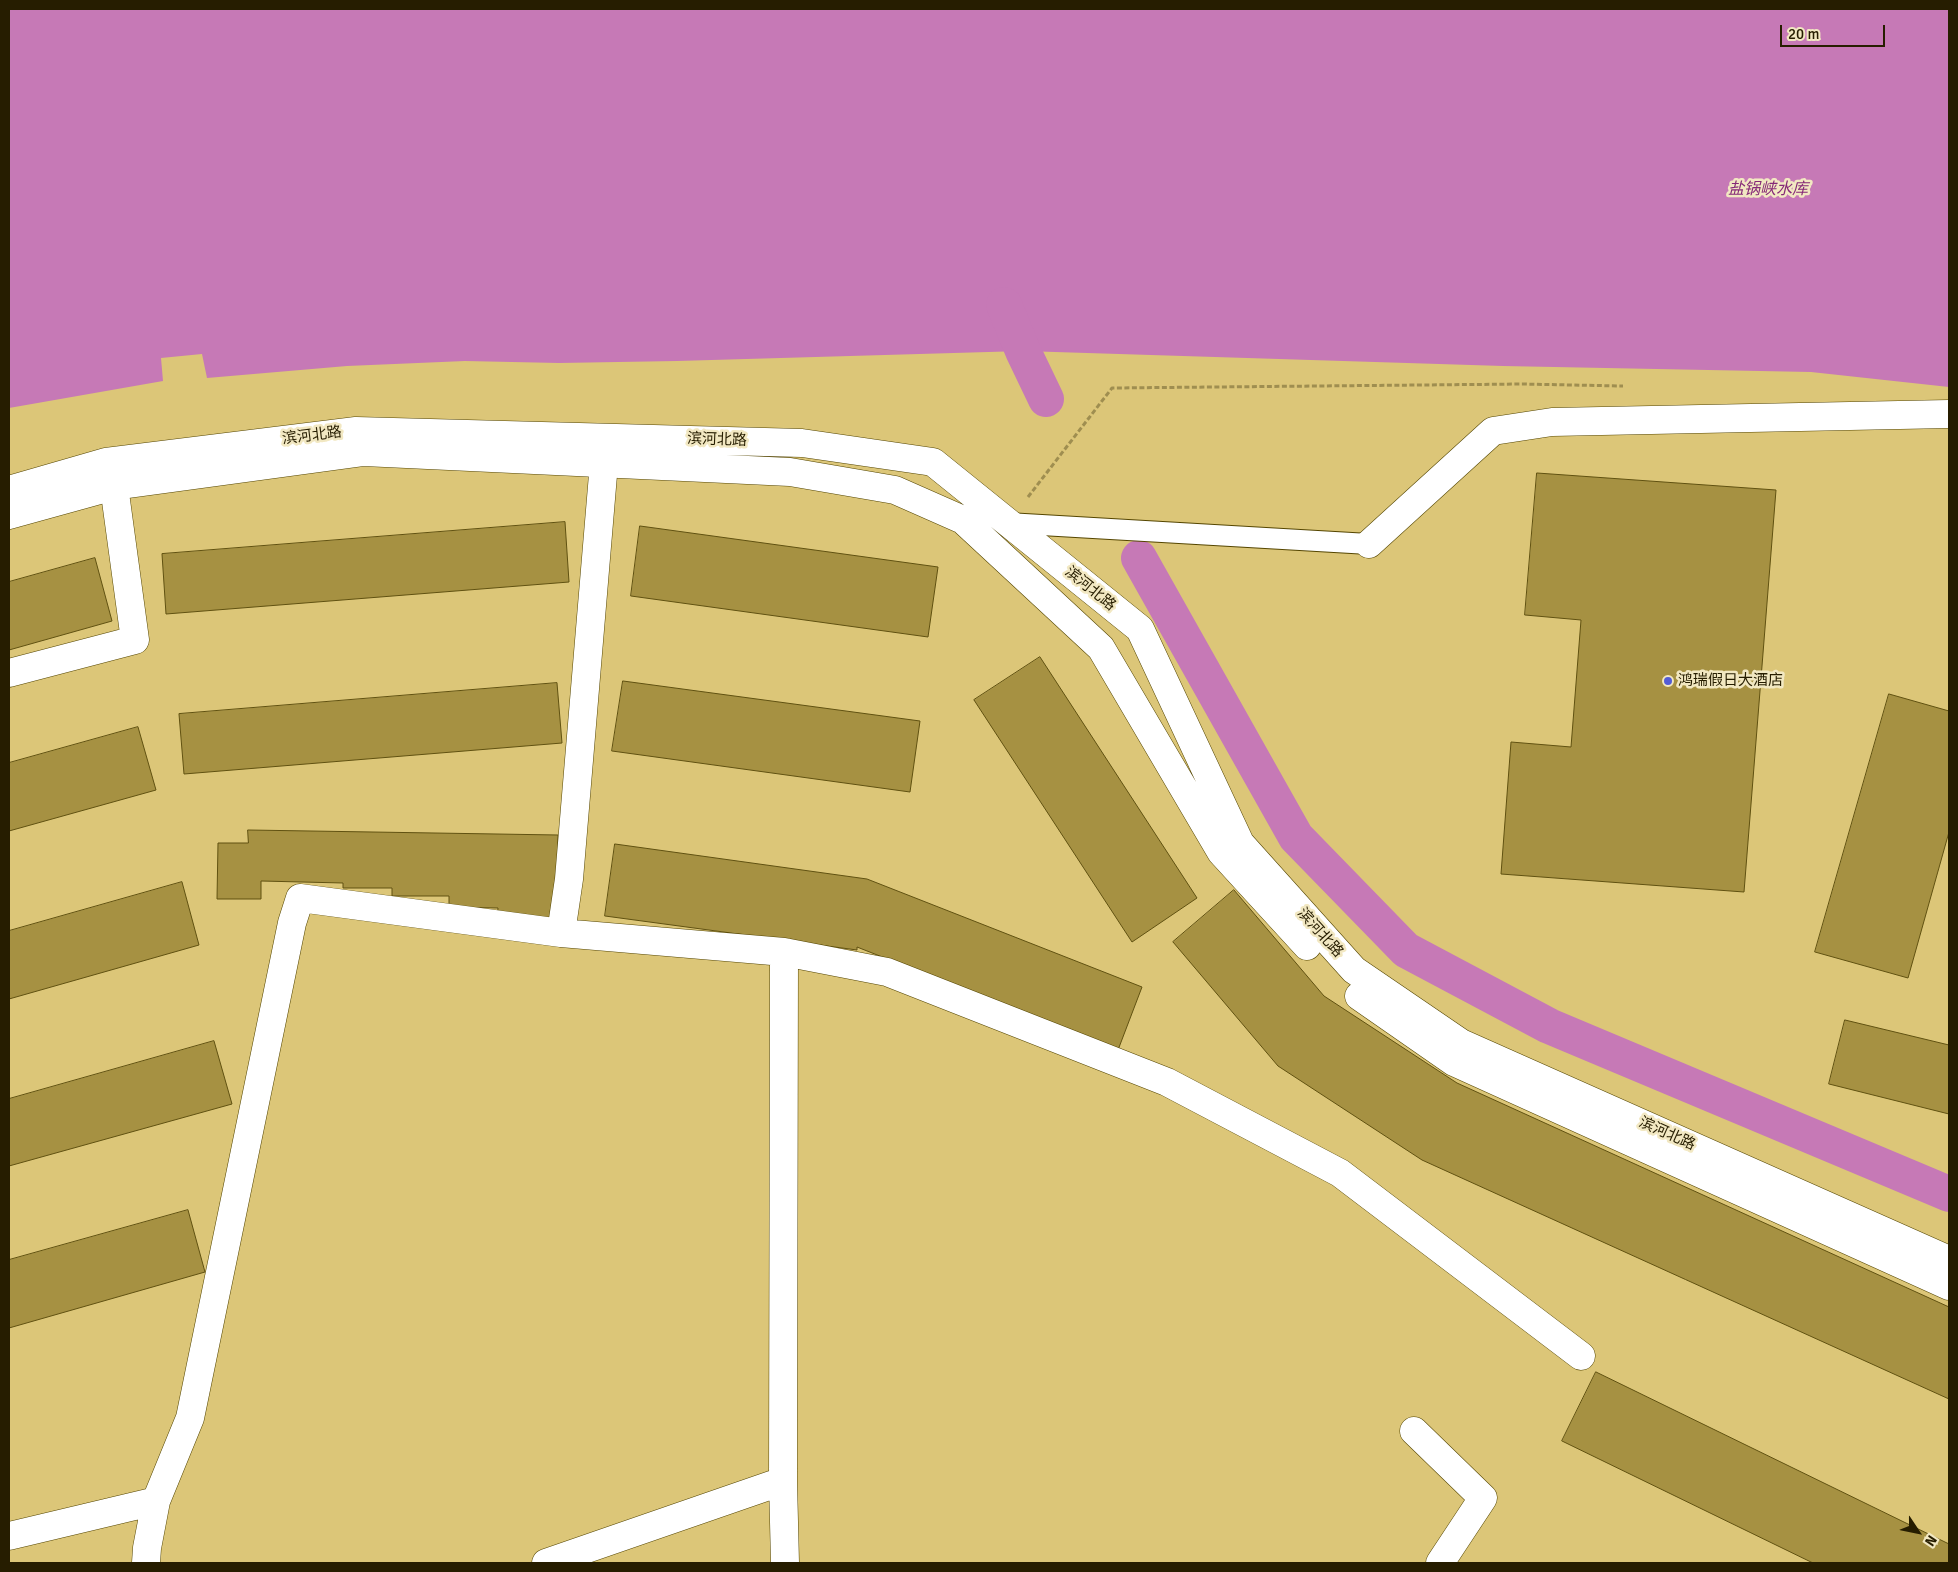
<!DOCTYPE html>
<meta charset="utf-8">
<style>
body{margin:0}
#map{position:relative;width:1958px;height:1572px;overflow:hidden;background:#dcc678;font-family:Signika,sans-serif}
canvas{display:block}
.frame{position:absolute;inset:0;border:10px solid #261d00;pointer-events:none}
.north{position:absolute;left:1893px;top:1507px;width:50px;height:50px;-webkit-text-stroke:4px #f2e8c2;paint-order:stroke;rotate:124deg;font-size:14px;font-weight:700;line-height:20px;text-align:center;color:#261d00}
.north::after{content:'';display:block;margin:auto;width:18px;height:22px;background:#261d00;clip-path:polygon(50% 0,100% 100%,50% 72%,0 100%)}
.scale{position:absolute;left:1780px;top:25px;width:105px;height:22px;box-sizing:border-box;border:2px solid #261d00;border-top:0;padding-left:6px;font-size:15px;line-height:18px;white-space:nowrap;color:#261d00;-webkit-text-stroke:4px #f2e8c2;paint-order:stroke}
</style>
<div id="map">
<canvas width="1958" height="1572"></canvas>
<div class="frame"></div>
<div class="north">N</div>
<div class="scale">20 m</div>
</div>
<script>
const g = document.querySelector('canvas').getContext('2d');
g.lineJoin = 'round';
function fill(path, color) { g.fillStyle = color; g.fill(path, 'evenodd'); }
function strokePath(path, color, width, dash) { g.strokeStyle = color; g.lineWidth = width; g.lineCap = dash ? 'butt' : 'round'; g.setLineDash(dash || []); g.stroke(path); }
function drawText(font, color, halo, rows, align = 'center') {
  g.font = font + ' Signika,"Noto Sans SC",sans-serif'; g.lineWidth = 5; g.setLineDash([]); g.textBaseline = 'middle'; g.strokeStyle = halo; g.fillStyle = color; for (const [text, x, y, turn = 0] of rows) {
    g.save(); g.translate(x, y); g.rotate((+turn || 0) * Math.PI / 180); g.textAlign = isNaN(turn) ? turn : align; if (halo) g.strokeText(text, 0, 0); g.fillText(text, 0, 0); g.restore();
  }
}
const water = new Path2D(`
 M9 9H1949V387L1811 372 1503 366 1023 351 677 361 559 363 465 361 347 366 207 378 202 354 161 358 163 381 9 408Z`);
const canal = new Path2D(`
 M1004 305 1023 351 1046 399
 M1139 558 1296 837 1406 950 1549 1026 1949 1194`);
const building = new Path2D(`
 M1537 473 1776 490 1744 892 1501 874 1511 742 1571 747 1581 620 1525 615Z
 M565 522 569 582 166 614 162 554Z
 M640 526 938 567 928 637 631 596Z
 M95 558 112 621 9 650V582Z
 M1040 657 1197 898 1132 942 974 700Z
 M623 681 920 721 910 792 612 751Z
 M557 683 562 743 184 774 179 714Z
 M1889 694 1949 711V832L1908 978 1815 952Z
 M138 727 156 790 9 831V763Z
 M248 830 558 835 556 920 497 919 498 908 449 907V896H392V888H343V883L261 881V899H217L218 843H248Z
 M615 844 867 879 1142 987 1118 1050 857 947V950L605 916Z
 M182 882 199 945 9 999V931Z
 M1234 890 1324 996 1457 1083 1949 1307V1399L1422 1160 1278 1066 1173 942Z
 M1845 1020 1949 1045V1114L1829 1084Z
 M214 1041 232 1104 9 1166V1099Z
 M188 1210 205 1272 9 1328V1260Z
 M1596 1372 1949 1544V1563H1813L1562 1441Z`);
const path = new Path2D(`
 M1028 497 1112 388 1523 384 1623 386`);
const lane = new Path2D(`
 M1007 523 1369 544`);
const street = new Path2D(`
 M1369 544 1493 431 1552 422 1949 414
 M9 673 135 640 114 486 107 463
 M561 933 569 879 606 439
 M1414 1431 1483 1498 1440 1563
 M9 1536 156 1501 190 1418 292 923 300 898 561 933 784 952
 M146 1563 147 1548 156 1501
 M546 1563 783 1481
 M785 1563 783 1481 784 952 887 972 1167 1082 1340 1173 1581 1356`);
const primary = new Path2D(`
 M9 490 106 462 356 431 802 443 933 462 1140 629 1240 843 1354 970 1461 1043 1949 1260
 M9 515 114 486 364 452 790 472 895 490 963 520 1101 648 1221 852 1307 946
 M1359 996 1454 1062 1949 1286`);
const markers = [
 [1668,681,5,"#535dd4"]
];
const streetNames = [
 ["滨河北路",312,436,-7],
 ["滨河北路",717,440,2],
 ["滨河北路",1090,589,39],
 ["滨河北路",1320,933,48],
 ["滨河北路",1667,1134,24]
];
const poiNames = [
 ["鸿瑞假日大酒店",1678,681]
];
const waterNames = [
 ["盐锅峡水库",1768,190]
];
fill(water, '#c679b6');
strokePath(canal, '#c679b6', 36);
fill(building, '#a69142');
strokePath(building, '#605111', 1);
strokePath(lane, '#554601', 22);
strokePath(street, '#554601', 29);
strokePath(primary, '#554601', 29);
strokePath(path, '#9f8e50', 3, [5, 2.5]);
strokePath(lane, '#fff', 20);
strokePath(street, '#fff', 28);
strokePath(primary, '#fff', 28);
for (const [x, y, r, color] of markers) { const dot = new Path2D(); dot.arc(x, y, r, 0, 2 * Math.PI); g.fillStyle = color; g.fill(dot); strokePath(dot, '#f2e8c2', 2); }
drawText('15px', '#261d00', '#f2e8c2', streetNames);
drawText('15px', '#261d00', '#f2e8c2', poiNames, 'left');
drawText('italic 16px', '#852977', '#f2e8c2', waterNames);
</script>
